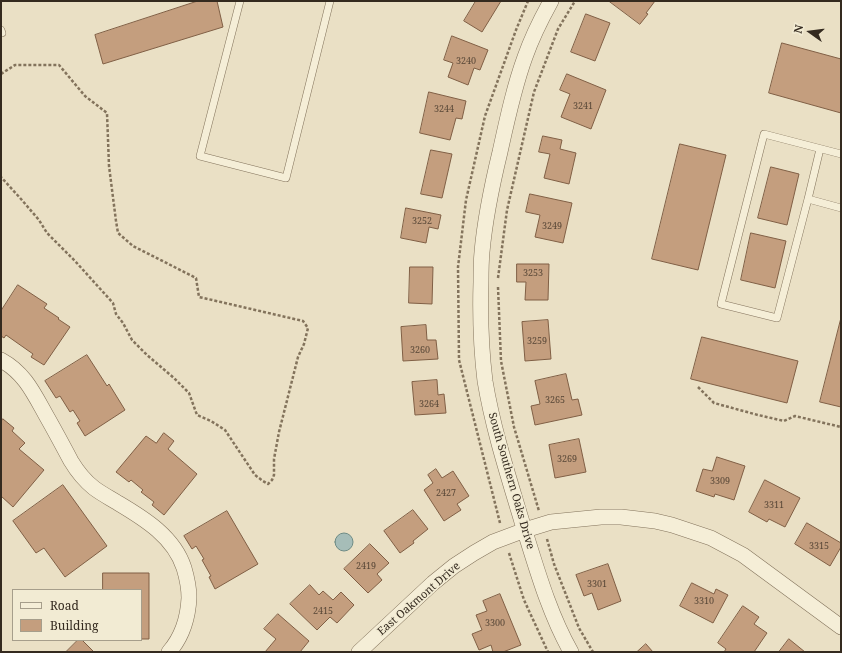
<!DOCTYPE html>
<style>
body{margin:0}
#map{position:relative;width:842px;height:653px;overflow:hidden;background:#eae0c5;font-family:"Noto Serif",serif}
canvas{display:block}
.frame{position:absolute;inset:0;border:2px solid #342a1f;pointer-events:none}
.legend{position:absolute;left:12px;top:589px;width:130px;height:52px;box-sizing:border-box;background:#f2ebd3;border:1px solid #a69e8b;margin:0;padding:5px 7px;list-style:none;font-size:12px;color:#342a1f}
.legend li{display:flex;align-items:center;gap:8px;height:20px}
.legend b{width:20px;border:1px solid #a69e8b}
.north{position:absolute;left:790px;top:12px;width:40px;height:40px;-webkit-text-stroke:3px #f2ebd3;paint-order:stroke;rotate:284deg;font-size:11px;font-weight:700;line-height:16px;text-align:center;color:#342a1f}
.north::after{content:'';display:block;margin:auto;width:14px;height:18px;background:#342a1f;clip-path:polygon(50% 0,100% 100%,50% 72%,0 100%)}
</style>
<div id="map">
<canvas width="842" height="653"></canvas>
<div class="frame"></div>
<ul class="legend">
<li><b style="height:5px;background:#f5eed7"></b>Road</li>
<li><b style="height:11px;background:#c49e7e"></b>Building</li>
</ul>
<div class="north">N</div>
</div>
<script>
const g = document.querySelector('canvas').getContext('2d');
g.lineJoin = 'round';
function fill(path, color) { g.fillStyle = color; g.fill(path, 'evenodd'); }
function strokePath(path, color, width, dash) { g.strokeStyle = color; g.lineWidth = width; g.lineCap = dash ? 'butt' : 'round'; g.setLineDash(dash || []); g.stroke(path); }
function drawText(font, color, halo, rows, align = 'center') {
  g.font = font + ' "Noto Serif",serif'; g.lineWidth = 3; g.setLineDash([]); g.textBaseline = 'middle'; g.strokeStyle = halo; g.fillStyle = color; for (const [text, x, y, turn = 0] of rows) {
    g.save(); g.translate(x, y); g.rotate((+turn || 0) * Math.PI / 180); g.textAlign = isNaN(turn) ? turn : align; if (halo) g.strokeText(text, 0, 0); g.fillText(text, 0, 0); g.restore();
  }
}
const water = new Path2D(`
 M335 542a9 9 0 1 1 18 0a9 9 0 1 1-18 0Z`);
const building = new Path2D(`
 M198 1H217L223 27 103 64 95 35Z
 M476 1H501L482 32 464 21Z
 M609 1H655L646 13 648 14 640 24Z
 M586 14 610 23 595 61 571 52Z
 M452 36 488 50 480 70 474 68 468 85 448 77 453 63 444 60Z
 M782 43 841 59V113L769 93Z
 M567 74 606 90 591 129 561 117 570 94 560 90Z
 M429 92 466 101 462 119 456 118 450 140 420 133Z
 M543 136 562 140 560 149 576 153 569 184 544 178 550 154 539 152Z
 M680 144 726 155 698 270 652 259Z
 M431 150 452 154 442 198 421 194Z
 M771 167 799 174 787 225 758 218Z
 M530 194 572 203 563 243 535 237 540 215 526 212Z
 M406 208 441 215 438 229 429 227 426 243 401 238Z
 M751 233 786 241 775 288 741 280Z
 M517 264H549L548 300H525L526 282H517Z
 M410 267H433L432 304 409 303Z
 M18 285 47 304 44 308 59 318 58 319 70 327 44 365 31 357 33 354 6 335 4 338 1 336V311Z
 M841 318V407L820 402Z
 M548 320 551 359 525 361 522 322Z
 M426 325 427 340H436L438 359 403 361 401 327Z
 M702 337 798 361 787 403 691 379Z
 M87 355 107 386 109 384 125 410 85 436 77 423 80 421 73 410 70 412 60 396 56 398 45 381Z
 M566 374 572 400 578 399 582 415 535 425 531 406 540 404 535 381Z
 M437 380 438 395 444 394 446 413 415 415 412 382Z
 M3 419 14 428 12 431 25 443 19 449 44 470 13 507 1 496V422Z
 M164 433 174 441 168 449 197 474 164 515 152 505 154 502 141 492 143 490 131 480 129 482 116 472 146 436 156 443Z
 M579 439 586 472 555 478 549 445Z
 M717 457 745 466 734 500 715 494 714 497 696 491 703 469 712 471Z
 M436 469 442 478 453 471 469 496 457 504 461 510 444 521 424 490 433 483 428 475Z
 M765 480 800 498 785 527 769 519 767 522 749 512Z
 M63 485 107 546 65 577 44 548 36 553 13 521Z
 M413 510 428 529 413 541 414 543 400 553 384 531Z
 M227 511 258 564 215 589 209 577 211 576 202 560 204 559 196 546 192 549 184 536Z
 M807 523 841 543V547L830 566 795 544Z
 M370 544 389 563 377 574 382 580 368 593 344 569Z
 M608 564 621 601 598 610 592 593 584 596 576 575Z
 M103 573H149V639H141V590H103Z
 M692 583 714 594 716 589 728 595 713 623 680 606Z
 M310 585 319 595 323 591 333 600 341 592 354 605 337 623 330 617 317 630 290 604Z
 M500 594 521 645 503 652H493L491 645 479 650 472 634 482 630 476 615 487 611 483 601Z
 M743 606 759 617 754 624 767 633 754 652H724L726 649 718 643Z
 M278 614 309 641 300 652H265L276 639 264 629Z
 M789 639 805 652H779Z
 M78 640H82L94 652H66Z
 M646 644 653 652H637Z`);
const path = new Path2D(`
 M1 74 15 65H59L85 96 107 113 109 166 116 221 118 233 133 246 196 278 199 297 303 321 308 328 304 344 298 357 279 432 274 459V475L272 480 268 484 263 481 255 475 225 430 211 421 197 415 189 393 174 378 147 355 132 340 123 323 116 314 113 303 75 261 47 233 39 220 21 199 1 177
 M498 278 507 210 534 92 558 29 575 1
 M498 287 501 361 514 427 539 511
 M698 387 714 403 758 415 784 421 795 416 841 427
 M500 523 459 360 458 267 466 200 485 116 516 30 528 1
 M547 539 554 564 579 628 593 652
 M509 553 524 600 548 652`);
const lane = new Path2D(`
 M240 1 200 156 286 178 330 1
 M1 30 2 33
 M820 149 808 199 841 208
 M808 199 777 318 721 304 764 134 841 154`);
const street = new Path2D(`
 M551 1C541 19 532 37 525 57 514 87 507 120 500 152 492 185 485 218 482 252 481 262 481 272 481 282 480 315 481 348 485 381 493 429 508 475 522 522 536 566 548 611 571 652
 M1 360C25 373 34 394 47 417 55 431 63 446 71 461 77 471 85 481 94 488 102 494 110 498 118 503 145 519 174 537 184 568 187 578 189 588 189 598 188 618 182 637 169 652
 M359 652 433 583 454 566 474 553 493 542 525 530 551 522 601 517H621L655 521 672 525 711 538 743 555 841 627`);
const numberNames = [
 ["3240",466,61],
 ["3241",583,106],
 ["3244",444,109],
 ["3252",422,221],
 ["3249",552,226],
 ["3253",533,273],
 ["3259",537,341],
 ["3260",420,350],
 ["3265",555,400],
 ["3264",429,404],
 ["3269",567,459],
 ["3309",720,481],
 ["2427",446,493],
 ["3311",774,505],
 ["3315",819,546],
 ["2419",366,566],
 ["3301",597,584],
 ["3310",704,601],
 ["2415",323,611],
 ["3300",495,623]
];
const streetNames = [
 ["South Southern Oaks Drive",511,481,74],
 ["East Oakmont Drive",419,599,-41]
];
fill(water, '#a6bdb8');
strokePath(water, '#6e8b85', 1);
fill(building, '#c49e7e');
strokePath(building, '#805f45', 1);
strokePath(lane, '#83735c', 8);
strokePath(street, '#83735c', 16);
strokePath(path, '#83735c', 2.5, [3, 2]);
strokePath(lane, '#f5eed7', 7);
strokePath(street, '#f5eed7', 15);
drawText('9px', '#584737', null, numberNames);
drawText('11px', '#342a1f', '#f2ebd3', streetNames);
</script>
